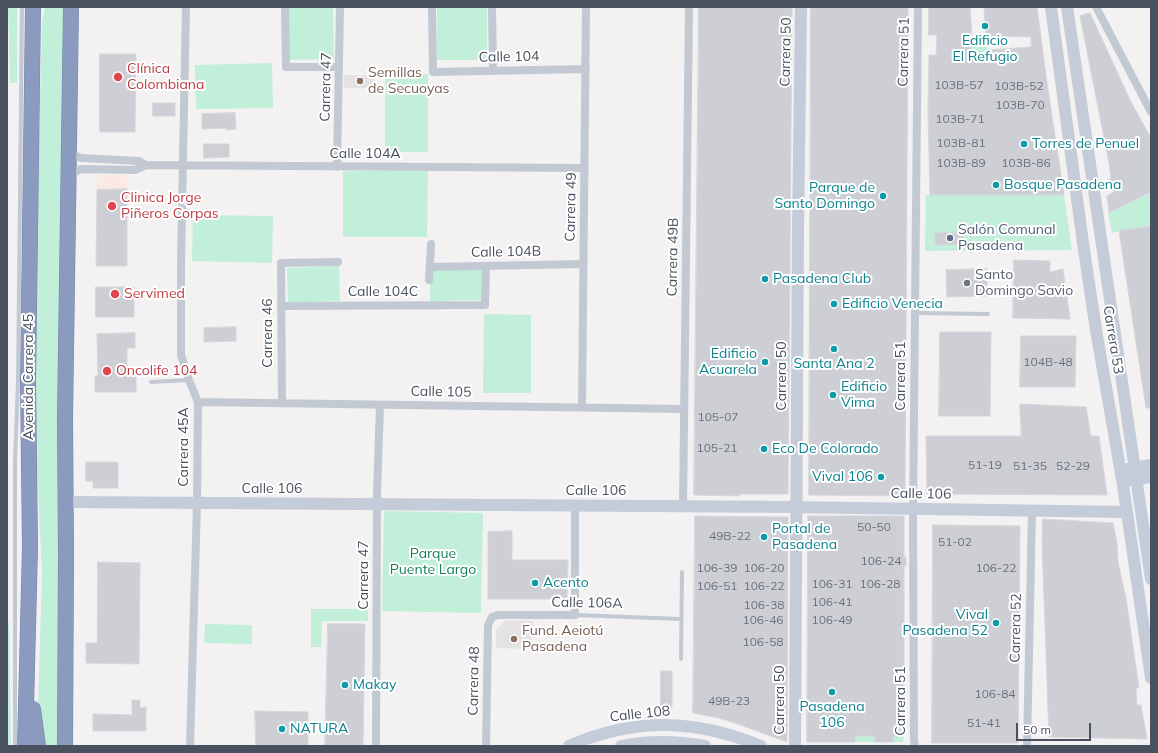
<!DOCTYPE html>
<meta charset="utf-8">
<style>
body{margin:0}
#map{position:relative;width:1158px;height:753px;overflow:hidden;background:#f3f1f1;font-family:Mulish,sans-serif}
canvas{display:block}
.frame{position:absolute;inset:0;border:8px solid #49515e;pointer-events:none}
.scale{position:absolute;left:1016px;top:723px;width:75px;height:18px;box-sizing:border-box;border:2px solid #49515e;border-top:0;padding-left:5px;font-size:12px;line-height:14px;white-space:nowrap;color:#49515e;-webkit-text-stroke:3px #fff;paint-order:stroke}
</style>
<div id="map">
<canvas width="1158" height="753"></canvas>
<div class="frame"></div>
<div class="scale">50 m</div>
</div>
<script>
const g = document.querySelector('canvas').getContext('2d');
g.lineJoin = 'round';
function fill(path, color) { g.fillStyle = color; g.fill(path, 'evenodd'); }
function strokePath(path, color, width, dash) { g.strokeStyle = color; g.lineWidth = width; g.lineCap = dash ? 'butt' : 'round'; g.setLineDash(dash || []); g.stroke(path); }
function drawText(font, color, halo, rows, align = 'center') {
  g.font = font + ' Mulish,sans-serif'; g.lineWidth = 4; g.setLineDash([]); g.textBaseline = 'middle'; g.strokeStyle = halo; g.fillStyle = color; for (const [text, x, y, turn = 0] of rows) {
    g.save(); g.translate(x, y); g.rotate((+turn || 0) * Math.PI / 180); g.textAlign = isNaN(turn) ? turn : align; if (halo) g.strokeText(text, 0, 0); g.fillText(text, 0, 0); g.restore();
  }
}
const education = new Path2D(`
 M344 75H375V88H344Z
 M506 620 533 621 531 649 496 648V630Z`);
const medical = new Path2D(`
 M97 175H127V266H96Z`);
const green = new Path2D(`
 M8 7H17V83H10Z
 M45 7H67L60 746H43L38 709 42 574 37 469 35 377 37 219 42 23Z
 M287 7H333L334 59 287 60Z
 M437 7H487V60H437Z
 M959 36H986L988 55H973Z
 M272 63 273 108 196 109 195 65Z
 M385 74H428V152H385Z
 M343 171H428L427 237H343Z
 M1151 193V225L1112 233 1108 214Z
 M926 195H1064L1072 250 925 251Z
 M193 215 273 216 272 263 192 261Z
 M339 266 340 301 288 303 287 268Z
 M482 267V300L430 301V268Z
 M484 314 531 315V393H483Z
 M384 511 483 513 481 613 382 611Z
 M311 609H368V621H322L321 647H311Z
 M7 622H9L11 746H7Z
 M205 624 252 625V644L204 643Z
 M856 719 868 736H875V742H855Z
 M892 720H904L903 742H893Z`);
const building = new Path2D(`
 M699 7H792L788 494H740V496L694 495Z
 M811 7H908L905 496 809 495Z
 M929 7H970L972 36H969L971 51H973V55H988V50L1031 47V37L986 36 984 7H1037L1046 76 1064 195H930L928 113 929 55H936L937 35H929Z
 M1090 13 1131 102 1151 138V192L1109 213 1107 196 1114 192 1109 179 1111 178 1109 163 1080 16Z
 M100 54H136L135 132H100Z
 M153 103H175V116H153Z
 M235 113 236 129 226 130V128L202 129V114Z
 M204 144H229V157L204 158Z
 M127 189V266H96L97 190Z
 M1151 226V408H1146L1119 231Z
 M964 232V244L935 245V233Z
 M1014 260 1050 261V272L1063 269 1070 319 1013 318Z
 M987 269V296L947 297 946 270Z
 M96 287H134V317H96Z
 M236 327V341L204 342V328Z
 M940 332H991L990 416H939Z
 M135 333V348H127V376H136V392H95V376H98L97 334Z
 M1021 336H1076L1075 387H1020Z
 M1020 404 1086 407 1091 436H1099L1107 495 927 494 926 436H1021Z
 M86 462H118V488H93V481H86Z
 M695 516 788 517 787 742 738 724 719 718 693 713Z
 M808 516H904V557H906V566H904V720H899V736H893V742H875V736H855V742H807Z
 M1043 519 1113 523 1117 543 1118 562 1126 598 1139 688H1136L1137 705H1141L1147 739 1049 737 1042 542Z
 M933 525 1020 526 1018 743H932Z
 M512 531V560H568L567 599H488V532Z
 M98 562 140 563 139 664 86 663V643H97Z
 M328 624H365L363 746H325Z
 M661 671H672V708H661Z
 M132 700H140V708L146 707V731H93V714L132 715Z
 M255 711 308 712V746H256Z`);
const lane = new Path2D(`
 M915 313 988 314
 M151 382 189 380
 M575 615 681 619
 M681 659 682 572
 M15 746V462L18 381 22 7`);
const street = new Path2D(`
 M186 7 181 261V355L189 380 198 402 197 503 190 746
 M285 7 286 67H339
 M432 7 433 72 586 69
 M492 7 493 71
 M1096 7 1151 112
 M68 150 76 156 81 158 139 161 146 165
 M337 167 340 7
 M68 176 81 169 135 170 146 165 584 168
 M430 267 583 264
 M429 280 431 244
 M281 306 485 305 486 266
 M198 402 684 409
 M282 403 281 263 338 262
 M582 407 586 7
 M683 507 689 7
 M376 746 377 495 380 405
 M486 746 488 625 492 617 498 615H575V506
 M915 746 914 740 913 515 918 7
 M1027 746 1032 511`);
const secondary = new Path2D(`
 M1051 7 1084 250 1096 330 1123 485 1151 678
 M1067 7 1151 579
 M1128 469 1151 465
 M1130 480 1151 477
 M66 502 791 507 1127 512
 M569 746C635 717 695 719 761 746
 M621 746C649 740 677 741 705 746
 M795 746 798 228 801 7`);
const highway = new Path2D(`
 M33 709 38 746
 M25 746 30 547 28 381 33 7
 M65 746 66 554 65 418 71 7`);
const markers = [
 [985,26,4,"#0f9aa8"],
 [118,77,5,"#e0444e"],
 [360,81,4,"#8d6e63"],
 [1024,144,4,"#0f9aa8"],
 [996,185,4,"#0f9aa8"],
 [883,196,4,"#0f9aa8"],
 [112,206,5,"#e0444e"],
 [950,238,4,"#5c6f8a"],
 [765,279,4,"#0f9aa8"],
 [967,283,4,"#6b7280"],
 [115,294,5,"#e0444e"],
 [834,304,4,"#0f9aa8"],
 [834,349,4,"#0f9aa8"],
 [765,362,4,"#0f9aa8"],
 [107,371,5,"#e0444e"],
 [833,395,4,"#0f9aa8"],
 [764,449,4,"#0f9aa8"],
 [881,477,4,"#0f9aa8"],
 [764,537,4,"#0f9aa8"],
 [535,583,4,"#0f9aa8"],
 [996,623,4,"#0f9aa8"],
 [514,639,4,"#8d6e63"],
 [345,685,4,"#0f9aa8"],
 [832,692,4,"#0f9aa8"],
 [282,729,4,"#0f9aa8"]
];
const numberNames = [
 ["103B-57",959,85],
 ["103B-52",1019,86],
 ["103B-70",1020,105],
 ["103B-71",960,119],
 ["103B-81",961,143],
 ["103B-89",961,163],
 ["103B-86",1026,163],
 ["104B-48",1048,362],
 ["105-07",718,417],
 ["105-21",717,448],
 ["51-19",985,465],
 ["51-35",1030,466],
 ["52-29",1073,466],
 ["50-50",874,527],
 ["49B-22",730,536],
 ["51-02",955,542],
 ["106-24",881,561],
 ["106-39",717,568],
 ["106-20",764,568],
 ["106-22",996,568],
 ["106-31",832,584],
 ["106-28",880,584],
 ["106-51",717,586],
 ["106-22",764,586],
 ["106-41",832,602],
 ["106-38",764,605],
 ["106-46",763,620],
 ["106-49",832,620],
 ["106-58",763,642],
 ["106-84",995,694],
 ["49B-23",729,701],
 ["51-41",984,723]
];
const cultureNames = [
 ["Edificio",985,41,"center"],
 ["El Refugio",985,57,"center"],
 ["Torres de Penuel",1032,144],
 ["Bosque Pasadena",1004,185],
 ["Parque de",875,188,"right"],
 ["Santo Domingo",875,204,"right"],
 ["Pasadena Club",773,279],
 ["Edificio Venecia",842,304],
 ["Edificio",757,354,"right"],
 ["Acuarela",757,370,"right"],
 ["Santa Ana 2",834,364,"center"],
 ["Edificio",841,387],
 ["Vima",841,403],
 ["Eco De Colorado",772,449],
 ["Vival 106",873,477,"right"],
 ["Portal de",772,529],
 ["Pasadena",772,545],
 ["Acento",543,583],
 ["Vival",988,615,"right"],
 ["Pasadena 52",988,631,"right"],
 ["Makay",353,685],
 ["Pasadena",832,707,"center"],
 ["106",832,723,"center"],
 ["NATURA",290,729]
];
const streetNames = [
 ["Carrera 50",786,52,-89],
 ["Carrera 51",904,52,-89],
 ["Calle 104",509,57,-1],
 ["Carrera 47",326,87,-89],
 ["Calle 104A",365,154],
 ["Carrera 49",571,207,-89],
 ["Calle 104B",506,252,-1],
 ["Carrera 49B",673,257,-89],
 ["Calle 104C",383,292],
 ["Carrera 46",268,333,-90],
 ["Carrera 53",1113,340,81],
 ["Carrera 50",782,376,-90],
 ["Carrera 51",901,376,-90],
 ["Avenida Carrera 45",29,377,-90],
 ["Calle 105",441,392,1],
 ["Carrera 45A",184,447,-90],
 ["Calle 106",272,489],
 ["Calle 106",596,491],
 ["Calle 106",921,494,1],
 ["Carrera 47",364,575,-90],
 ["Calle 106A",587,603,1],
 ["Carrera 52",1016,628,-89],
 ["Carrera 48",474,681,-89],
 ["Carrera 50",780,700,-90],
 ["Carrera 51",901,701,-90],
 ["Calle 108",640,714,-6]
];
const healthNames = [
 ["Clínica",127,69],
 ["Colombiana",127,85],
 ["Clinica Jorge",121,198],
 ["Piñeros Corpas",121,214],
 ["Servimed",124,294],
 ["Oncolife 104",116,371]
];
const educationNames = [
 ["Semillas",368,73],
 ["de Secuoyas",368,89],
 ["Fund. Aeiotú",522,631],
 ["Pasadena",522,647]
];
const serviceNames = [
 ["Salón Comunal",958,230],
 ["Pasadena",958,246]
];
const worshipNames = [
 ["Santo",975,275],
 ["Domingo Savio",975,291]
];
const parkNames = [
 ["Parque",433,554],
 ["Puente Largo",433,570]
];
fill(education, '#e4e2e3');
fill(medical, '#fbe9e3');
fill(green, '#c1efda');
fill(building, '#cecfd5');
strokePath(building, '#d5d6dc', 1);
strokePath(highway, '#7586aa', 16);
strokePath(lane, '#c2c9d2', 4);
strokePath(street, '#c2c9d2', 8);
strokePath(secondary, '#c4cbd9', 12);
strokePath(highway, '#8a9bbf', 15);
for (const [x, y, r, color] of markers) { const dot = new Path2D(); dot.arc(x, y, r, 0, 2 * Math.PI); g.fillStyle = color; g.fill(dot); strokePath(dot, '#fff', 1.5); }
drawText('12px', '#6a707c', null, numberNames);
drawText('14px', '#0d838f', '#fff', cultureNames, 'left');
drawText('14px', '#49515e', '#fff', streetNames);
drawText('14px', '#be3a42', '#fff', healthNames, 'left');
drawText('14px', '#785e54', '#fff', educationNames, 'left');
drawText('14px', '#4e5e75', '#fff', serviceNames, 'left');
drawText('14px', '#5b616d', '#fff', worshipNames, 'left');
drawText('14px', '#19805d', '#fff', parkNames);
</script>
